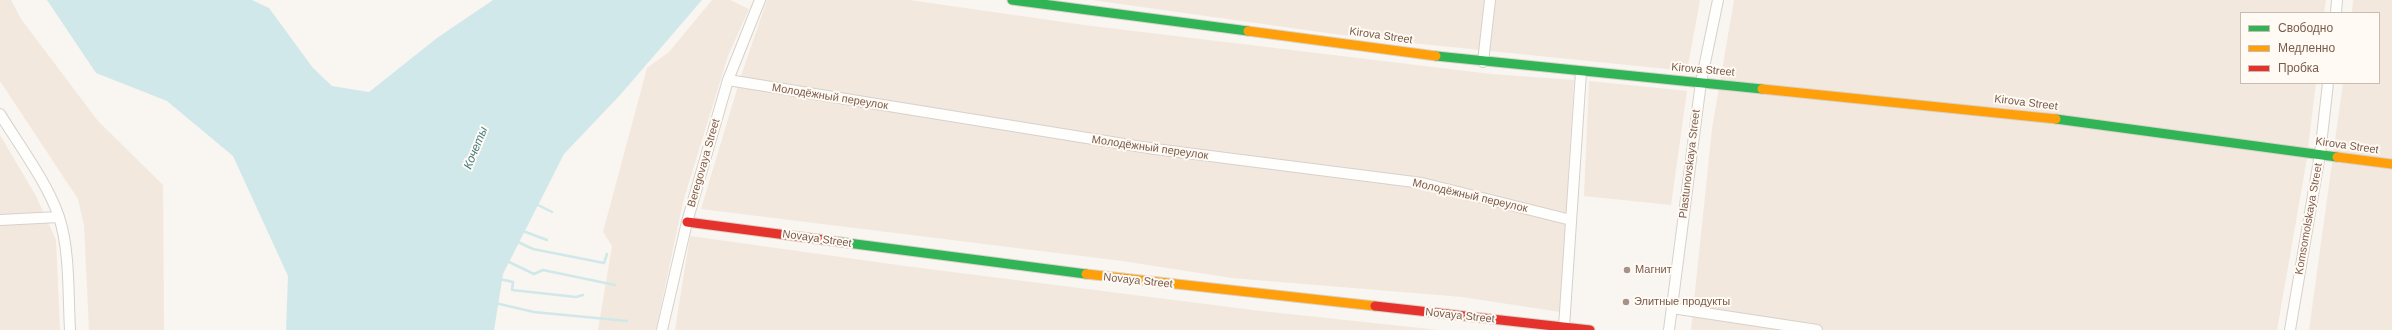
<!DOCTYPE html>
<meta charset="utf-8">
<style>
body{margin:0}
#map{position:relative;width:2392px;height:330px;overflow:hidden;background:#f9f5f0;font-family:Helvetica,sans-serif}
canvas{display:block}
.legend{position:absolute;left:2240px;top:12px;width:140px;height:72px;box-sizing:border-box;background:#fffaf3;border:1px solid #cabbb1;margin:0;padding:5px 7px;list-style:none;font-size:12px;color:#7a5c4d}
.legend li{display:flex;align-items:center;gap:8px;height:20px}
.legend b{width:20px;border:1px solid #cabbb1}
</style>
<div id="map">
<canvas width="2392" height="330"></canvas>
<ul class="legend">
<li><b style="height:5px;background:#30b455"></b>Свободно</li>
<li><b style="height:5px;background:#ff9f0a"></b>Медленно</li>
<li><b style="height:5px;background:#e5322d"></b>Пробка</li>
</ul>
</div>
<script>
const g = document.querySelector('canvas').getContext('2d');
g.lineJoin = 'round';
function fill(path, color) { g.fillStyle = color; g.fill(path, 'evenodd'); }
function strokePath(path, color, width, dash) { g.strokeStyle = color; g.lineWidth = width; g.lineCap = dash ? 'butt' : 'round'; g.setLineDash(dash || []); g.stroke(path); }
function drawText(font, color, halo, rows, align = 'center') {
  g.font = font + ' Helvetica,sans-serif'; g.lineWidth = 4; g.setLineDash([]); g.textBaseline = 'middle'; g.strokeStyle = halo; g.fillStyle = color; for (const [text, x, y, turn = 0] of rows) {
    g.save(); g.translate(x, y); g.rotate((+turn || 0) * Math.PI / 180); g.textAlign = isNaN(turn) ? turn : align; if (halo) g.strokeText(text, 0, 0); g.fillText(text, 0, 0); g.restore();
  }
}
const residential = new Path2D(`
 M0 0H11L21 19 98 121 163 185 164 330H89L84 225 78 199 0 81Z
 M712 0H730L749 9 728 56 683 202 656 330H598L612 246 603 232 647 68 669 52Z
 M767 0H909L1084 25 1491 74 1574 80 1560 312 1462 297 1232 278 1122 261 701 209 741 76Z
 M1092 0H1700L1687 71 1363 38Z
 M1734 0H2326L2324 13H2241V83H2316L2306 164 2277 330H1691L1712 129Z
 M2353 0H2392V330H2309L2343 83H2379V13H2352Z
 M1589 81 1687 91 1671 205 1584 196Z
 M0 135 36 196 56 240 60 330H0Z
 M690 236 905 266 1261 311 1439 330H675Z`);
const water = new Path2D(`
 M47 0H252L269 8 313 68 332 86 369 92 437 38 493 0H702L621 94 564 154 503 274 494 330H286L288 276 233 156 167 101 96 73Z`);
const stream = new Path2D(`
 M536 204 552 212
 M523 231 547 240
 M516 241 533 249 604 263 607 254
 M507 261 534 274 543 270 615 285
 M500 279 513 282 512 290 576 297 583 295
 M495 303 534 312 627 321`);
const street = new Path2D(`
 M2336 13 2337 0
 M1483 62 1490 0
 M728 80 1155 149 1422 183 1571 220
 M0 114C19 145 47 182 59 217 70 250 68 295 70 330
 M0 220 59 217
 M1672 308 1817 330
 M1564 327 1581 72
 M662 330 687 222 728 80 760 0
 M1669 330 1701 82 1718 0
 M2290 330 2320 154 2328 83`);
const fast = new Path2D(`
 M1012 0 1248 31
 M1436 56 1762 89
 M2056 119 2337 157
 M840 242 1086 274`);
const slow = new Path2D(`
 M1248 31 1436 56
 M1762 89 2056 119
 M2337 157 2392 164
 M1086 274 1375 306`);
const jam = new Path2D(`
 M687 222 840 242
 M1375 306 1590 330`);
const markers = [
 [1627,270,4,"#a69286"],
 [1626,302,4,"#a69286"]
];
const streetNames = [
 ["Kirova Street",1381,36,8],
 ["Kirova Street",1703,70,5],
 ["Молодёжный переулок",830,97,9],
 ["Kirova Street",2026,103,7],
 ["Kirova Street",2347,146,8],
 ["Молодёжный переулок",1150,148,8],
 ["Beregovaya Street",704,163,-74],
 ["Plastunovskaya Street",1690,164,-83],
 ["Молодёжный переулок",1470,196,13],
 ["Komsomolskaya Street",2309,219,-80],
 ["Novaya Street",817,239,8],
 ["Novaya Street",1138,281,6],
 ["Novaya Street",1460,316,6]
];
const poiNames = [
 ["Магнит",1635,270],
 ["Элитные продукты",1634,302]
];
const waterNames = [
 ["Кочеты",476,148,-68]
];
fill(residential, '#f2e8de');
fill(water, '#d0e8ea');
strokePath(stream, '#d0e8ea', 2.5);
strokePath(street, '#d7d1cb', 12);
strokePath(fast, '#d9d2cb', 11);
strokePath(slow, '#d9d2cb', 11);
strokePath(jam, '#d9d2cb', 11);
strokePath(street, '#fefefd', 10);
strokePath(fast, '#30b455', 9);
strokePath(slow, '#ff9f0a', 9);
strokePath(jam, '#e5322d', 9);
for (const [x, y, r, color] of markers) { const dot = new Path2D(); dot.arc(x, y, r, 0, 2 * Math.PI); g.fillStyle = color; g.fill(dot); strokePath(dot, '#fffaf3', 1.5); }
drawText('11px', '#7a5c4d', '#fffaf3', streetNames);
drawText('11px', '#7a5c4d', '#fffaf3', poiNames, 'left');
drawText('italic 12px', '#437c86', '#fffaf3', waterNames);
</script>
